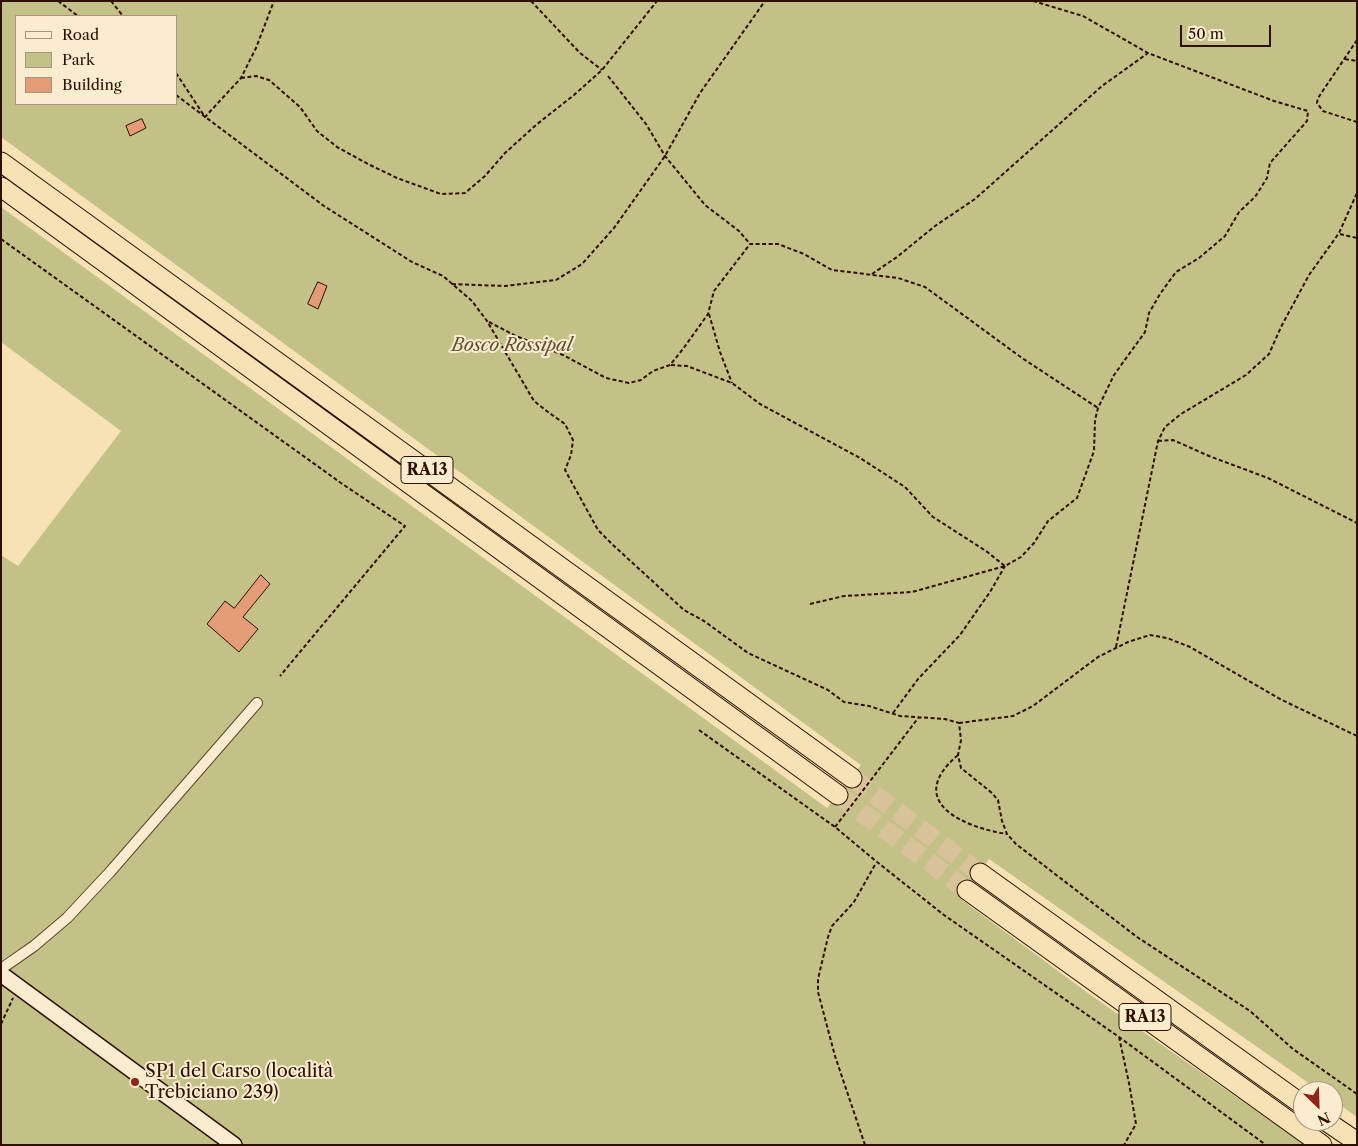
<!DOCTYPE html>
<meta charset="utf-8">
<style>
body{margin:0}
#map{position:relative;width:1358px;height:1146px;overflow:hidden;background:#f6e2b5;font-family:"Libre Caslon Text",serif}
canvas{display:block}
.frame{position:absolute;inset:0;border:2px solid #2e0f00;pointer-events:none}
.legend{position:absolute;left:15px;top:15px;width:162px;height:90px;box-sizing:border-box;background:#f9eccf;border:1px solid #a8947c;margin:0;padding:6px 9px;list-style:none;font-size:15px;color:#2e0f00}
.legend li{display:flex;align-items:center;gap:10px;height:25px}
.legend b{width:25px;border:1px solid #a8947c}
.north{position:absolute;left:1293px;top:1081px;width:50px;height:50px;box-sizing:border-box;background:#f9eccf;border:1px solid #a8947c;border-radius:50%;rotate:156deg;font-size:14px;font-weight:700;line-height:20px;text-align:center;color:#2e0f00}
.north::after{content:'';display:block;margin:auto;width:18px;height:22px;background:#8f2418;clip-path:polygon(50% 0,100% 100%,50% 72%,0 100%)}
.scale{position:absolute;left:1180px;top:25px;width:91px;height:22px;box-sizing:border-box;border:2px solid #2e0f00;border-top:0;padding-left:6px;font-size:15px;line-height:18px;white-space:nowrap;color:#2e0f00;-webkit-text-stroke:4px #f9eccf;paint-order:stroke}
</style>
<div id="map">
<canvas width="1358" height="1146"></canvas>
<div class="frame"></div>
<ul class="legend">
<li><b style="height:6px;background:#f9eccf"></b>Road</li>
<li><b style="height:14px;background:#c3c188"></b>Park</li>
<li><b style="height:14px;background:#e49c77"></b>Building</li>
</ul>
<div class="north">N</div>
<div class="scale">50 m</div>
</div>
<script>
const g = document.querySelector('canvas').getContext('2d');
g.lineJoin = 'round';
function fill(path, color) { g.fillStyle = color; g.fill(path, 'evenodd'); }
function strokePath(path, color, width, dash) { g.strokeStyle = color; g.lineWidth = width; g.lineCap = dash ? 'butt' : 'round'; g.setLineDash(dash || []); g.stroke(path); }
function drawText(font, color, halo, rows, align = 'center') {
  g.font = font + ' "Libre Caslon Text",serif'; g.lineWidth = 4; g.setLineDash([]); g.textBaseline = 'middle'; g.strokeStyle = halo; g.fillStyle = color; for (const [text, x, y, turn = 0] of rows) {
    g.save(); g.translate(x, y); g.rotate((+turn || 0) * Math.PI / 180); g.textAlign = isNaN(turn) ? turn : align; if (halo) g.strokeText(text, 0, 0); g.fillText(text, 0, 0); g.restore();
  }
}
const green = new Path2D(`
 M1 1H1357V1117L1333 1100V1091H1320L989 859 962 900 1092 996 1305 1145H245L1 965V555L18 566 121 431 1 342V207L827 808 861 765 1 137ZM16 16H176V104H16Z
 M1 985 6 989 220 1145H1Z`);
const building = new Path2D(`
 M142 119 146 128 130 136 126 126Z
 M318 282 327 286 318 309 308 304Z
 M261 575 270 584 243 617 258 629 239 652 207 624 225 601 234 608Z`);
const highwayTunnel = new Path2D(`
 M852 778 980 873
 M838 795 967 890`);
const path = new Path2D(`
 M58 1 78 16
 M111 1 123 16
 M531 1 580 53 602 70
 M1357 40 1318 98 1317 103 1323 111 1357 122
 M1345 59 1357 61
 M176 73 205 117 241 78 256 48 274 1
 M608 76 646 124 665 156 705 205 739 231 750 244
 M241 78 256 76 269 80 300 107 317 131 337 147 368 164 397 178 441 194 465 193 485 176 505 153 536 125 574 95 602 70 657 1
 M176 95 324 206 412 262 443 276 472 301 487 321 534 401 548 412 565 424 573 440 571 455 565 470 598 530 613 545 684 610 704 621 748 653 828 690 844 702 869 706 900 716 945 719 959 723 961 740 958 755 961 768 992 793 998 800 1002 821 1007 834 1016 844 1137 937 1250 1011 1293 1049 1357 1094
 M1340 234 1357 238
 M1 239 341 483 405 526 280 676
 M872 274 897 257 935 226 975 199 1102 86 1148 53
 M452 284 505 286 556 280 582 264 614 228 665 156 700 93 765 1
 M709 314 720 352 732 383
 M489 322 516 336 563 355 606 378 629 383 641 380 653 371 670 365 683 349 708 314 714 291 750 244H778L804 254 832 270 898 278 925 287 1022 358 1098 408
 M671 365 687 366 732 383 760 404 860 458 905 487 933 517 986 551 1005 566
 M1158 441 1173 440 1209 456 1268 478 1357 523
 M810 604 844 596 912 592 1005 566 1021 557 1034 543 1048 521 1077 498 1094 451 1095 420 1098 408 1114 375 1145 332 1149 313 1160 294 1176 272 1199 258 1225 236 1239 212 1255 197 1267 178 1270 163 1307 121 1308 111 1274 101 1148 53 1083 16 1033 1
 M1116 647 1158 441 1165 427 1181 414 1246 375 1269 354 1281 327 1309 275 1339 233 1357 193
 M893 713 918 679 960 635 990 592 1005 566
 M959 723 1013 716 1033 706 1098 657 1128 642 1150 635 1167 638 1190 647 1282 700 1357 736
 M699 730 835 827 877 862 944 915 1119 1037 1266 1145
 M958 755C904 801 962 827 1007 834
 M835 827 919 717
 M1 1024 13 998
 M1119 1037 1129 1083 1136 1124 1124 1145
 M865 1145 835 1056 818 992V979L828 937 832 926 854 902 876 863`);
const street = new Path2D(`
 M1 969 34 946 67 918 110 872 257 703`);
const secondary = new Path2D(`
 M1 974 234 1145`);
const highway = new Path2D(`
 M1 162 852 778
 M1 187 838 795
 M980 873 1303 1105
 M967 890 1322 1145
 M1326 1121 1357 1142`);
const markers = [
 [135,1082,5,"#8f2418"]
];
const shields = [
 [427,470,52],
 [1145,1017,52]
];
const shieldNames = [
 ["RA13",427,470],
 ["RA13",1145,1017]
];
const parkNames = [
 ["Bosco Rossipal",512,346]
];
const poiNames = [
 ["SP1 del Carso (località",145,1072],
 ["Trebiciano 239)",145,1093]
];
fill(green, '#c3c188');
fill(building, '#e49c77');
strokePath(building, '#2e0f00', 1);
strokePath(highwayTunnel, '#d8c29a', 19, [19, 9]);
strokePath(street, '#60442d', 12);
strokePath(secondary, '#2e0f00', 18);
strokePath(highway, '#2e0f00', 21);
strokePath(path, '#2e0f00', 2, [4, 2.5]);
strokePath(street, '#f9eccf', 10);
strokePath(secondary, '#f9eccf', 15);
strokePath(highway, '#f6e2b5', 19);
for (const [x, y, r, color] of markers) { const dot = new Path2D(); dot.arc(x, y, r, 0, 2 * Math.PI); g.fillStyle = color; g.fill(dot); strokePath(dot, '#f9eccf', 2); }
for (const [x, y, w] of shields) { const box = new Path2D(); box.roundRect(x - w / 2, y - 13.5, w, 27, 4); g.fillStyle = '#f9eccf'; g.fill(box); strokePath(box, '#2e0f00', 1); }
drawText('bold 16px', '#2e0f00', null, shieldNames);
drawText('italic 18px', '#624d30', '#f9eccf', parkNames);
drawText('18px', '#2e0f00', '#f9eccf', poiNames, 'left');
</script>
